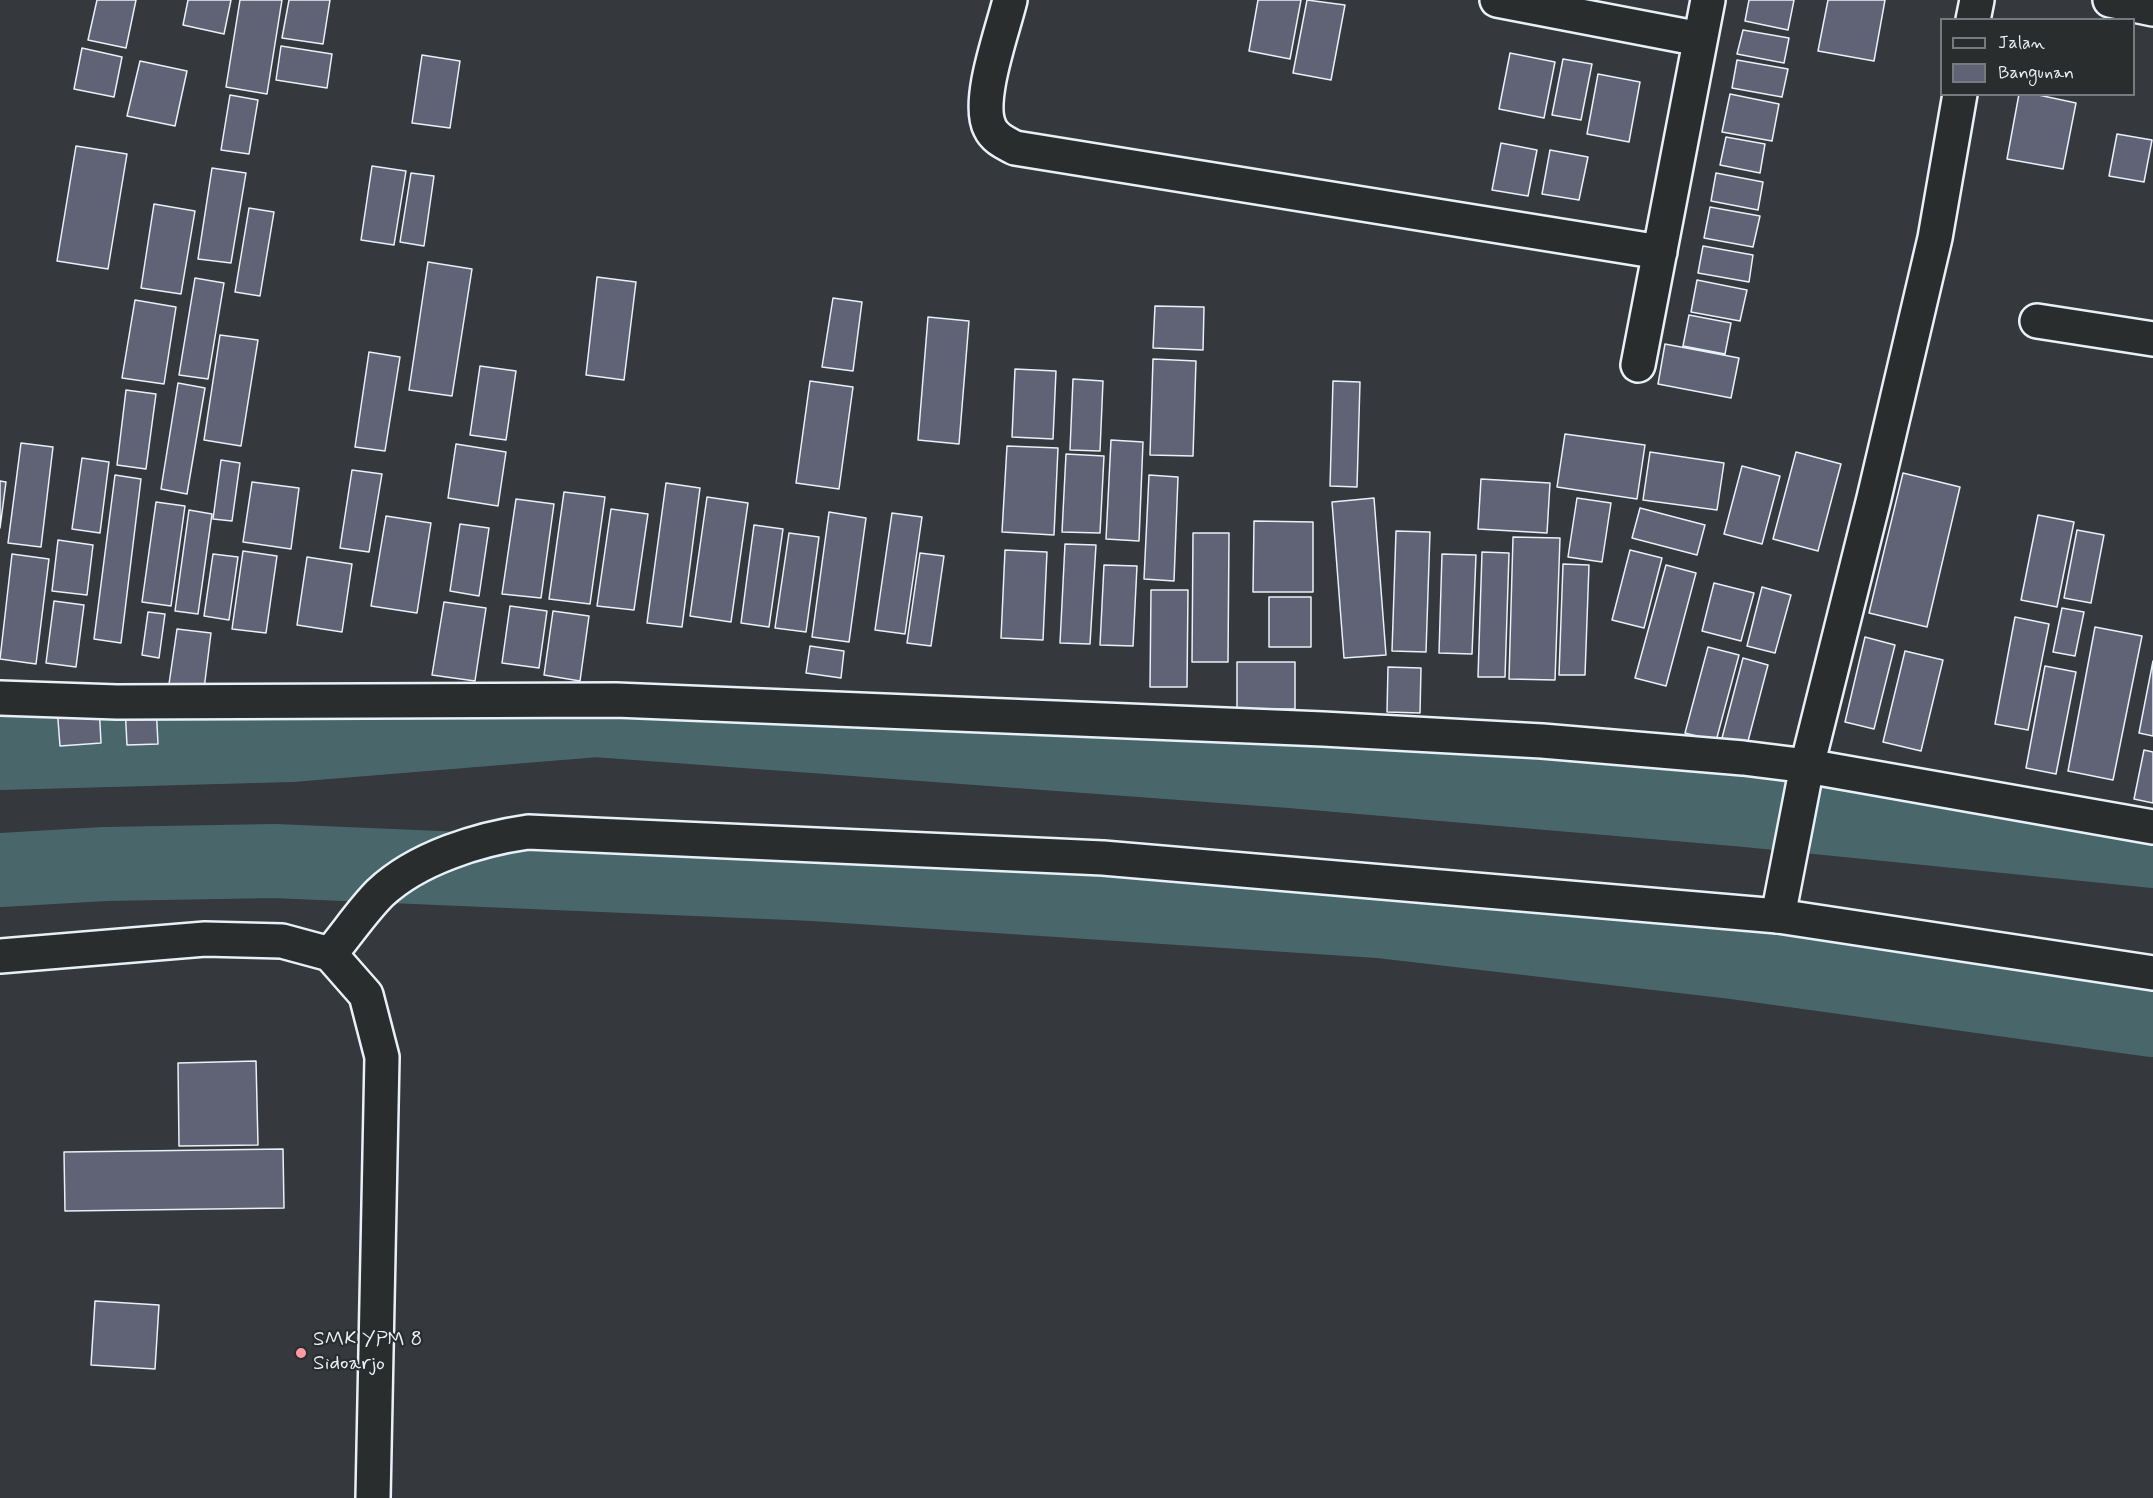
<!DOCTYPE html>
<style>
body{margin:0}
#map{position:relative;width:2153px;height:1498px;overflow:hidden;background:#35383c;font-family:Mynerve,sans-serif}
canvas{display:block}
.legend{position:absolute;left:1940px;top:18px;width:195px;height:78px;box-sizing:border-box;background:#2a2d2e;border:2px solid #767b7f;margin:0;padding:8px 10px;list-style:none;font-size:18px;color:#e8f1f8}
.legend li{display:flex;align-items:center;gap:12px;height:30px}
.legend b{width:30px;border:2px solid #767b7f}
</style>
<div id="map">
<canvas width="2153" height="1498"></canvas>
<ul class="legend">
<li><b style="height:8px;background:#2a2d2e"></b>Jalan</li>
<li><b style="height:16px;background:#5f6375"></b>Bangunan</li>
</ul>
</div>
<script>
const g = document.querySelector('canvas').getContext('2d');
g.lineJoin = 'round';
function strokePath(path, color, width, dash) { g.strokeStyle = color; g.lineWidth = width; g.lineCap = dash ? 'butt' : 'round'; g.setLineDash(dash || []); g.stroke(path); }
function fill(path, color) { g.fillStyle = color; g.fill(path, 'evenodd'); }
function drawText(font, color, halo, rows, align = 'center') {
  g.font = font + ' Mynerve,sans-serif'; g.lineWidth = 4.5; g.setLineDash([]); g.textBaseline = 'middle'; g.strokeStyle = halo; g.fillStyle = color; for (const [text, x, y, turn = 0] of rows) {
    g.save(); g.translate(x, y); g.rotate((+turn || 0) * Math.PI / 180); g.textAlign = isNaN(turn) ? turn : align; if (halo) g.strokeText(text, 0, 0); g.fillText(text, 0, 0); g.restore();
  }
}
const river = new Path2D(`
 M0 753 290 745 596 720 1291 771 1745 810 2153 851
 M0 870 105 864 274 861 814 884 1379 921 1733 962 2153 1020`);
const building = new Path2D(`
 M97 0H136L126 48 88 40Z
 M188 0H231L224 34 183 25Z
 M240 0H282L267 94 226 87Z
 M289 0H330L323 44 282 38Z
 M1258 0H1301L1290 59 1249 51Z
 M1307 0 1345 5 1331 80 1293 73Z
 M1749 0H1794L1788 30 1745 21Z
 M1828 0H1885L1874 61 1818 51Z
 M1743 30 1789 38 1784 63 1737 54Z
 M281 46 332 54 327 88 276 80Z
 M82 48 122 57 114 97 74 89Z
 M1510 53 1555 62 1544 118 1499 109Z
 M422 55 460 61 450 128 412 123Z
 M1563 59 1592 64 1581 120 1552 115Z
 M1737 60 1788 69 1782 97 1732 88Z
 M140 61 187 71 175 126 127 116Z
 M1598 74 1640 82 1629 142 1587 134Z
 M1730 94 1779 104 1772 141 1722 132Z
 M2019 94H2034L2076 103 2063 169 2007 159Z
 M230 95 258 100 249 154 221 150Z
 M2117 134 2152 140 2144 182 2109 176Z
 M1726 137 1765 144 1760 173 1720 165Z
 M1501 143 1537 150 1528 196 1492 190Z
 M76 146 127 154 108 269 57 261Z
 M1550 150 1588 157 1579 200 1542 194Z
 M372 166 406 171 394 245 361 240Z
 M212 168 246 173 231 263 198 259Z
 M411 173 434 176 424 246 400 242Z
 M1716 173 1763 182 1758 210 1711 201Z
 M154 204 195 211 181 294 141 288Z
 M1710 207 1760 216 1753 247 1704 238Z
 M249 208 274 212 260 296 235 292Z
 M1703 246 1753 255 1749 282 1698 273Z
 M428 262 472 269 452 396 409 390Z
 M597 277 636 282 624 380 586 375Z
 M195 278 224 283 208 379 179 375Z
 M1697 280 1747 290 1740 321 1691 312Z
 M833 298 862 302 853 371 822 367Z
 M135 300 176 307 164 384 122 378Z
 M1155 306 1204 307 1203 350 1153 348Z
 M1689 315 1731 323 1725 354 1683 346Z
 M928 317 969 321 959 444 918 440Z
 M220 335 258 340 241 446 204 440Z
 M1665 344 1739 358 1731 398 1658 384Z
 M369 352 400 357 385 451 355 447Z
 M1153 359 1196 361 1193 456 1150 455Z
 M480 366 516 371 506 440 470 435Z
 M1015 369 1056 371 1053 439 1012 437Z
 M1073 379 1103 381 1100 451 1070 450Z
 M810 381 853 387 839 489 796 483Z
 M1333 381 1360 382 1357 487 1330 486Z
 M178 383 205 388 187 494 161 489Z
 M126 390 156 394 146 469 117 465Z
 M1565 434 1645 445 1637 499 1557 487Z
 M1111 440 1143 442 1139 541 1106 539Z
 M21 443 53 447 41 547 8 543Z
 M456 444 506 452 498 506 448 498Z
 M1007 446 1058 448 1054 535 1002 532Z
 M1650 452 1724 463 1717 510 1643 500Z
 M1796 452 1841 464 1818 551 1773 539Z
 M1066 454 1104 456 1100 533 1062 532Z
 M82 458 109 462 100 533 72 529Z
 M221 460 240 463 232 521 213 519Z
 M1742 466 1780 476 1762 544 1724 534Z
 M352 470 382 474 369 552 340 548Z
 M1903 473 1960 487 1927 627 1869 613Z
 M115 475 141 479 121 643 94 639Z
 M1149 475 1178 477 1174 581 1144 579Z
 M1481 479 1550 483 1547 533 1478 529Z
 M0 481 6 482 0 528Z
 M252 482 299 488 291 549 243 542Z
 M666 483 700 488 682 627 647 623Z
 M564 492 605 497 590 604 549 599Z
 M707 497 748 503 731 622 690 616Z
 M1374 498 1386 655 1344 658 1332 502Z
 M1577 498 1611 503 1602 562 1568 557Z
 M516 499 554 504 541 598 502 594Z
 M156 502 185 506 171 606 142 602Z
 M1640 508 1705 525 1697 555 1632 538Z
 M611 509 648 514 634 610 597 606Z
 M189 510 212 514 198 614 175 611Z
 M829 512 866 518 849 642 812 637Z
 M892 513 922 517 905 634 875 630Z
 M2038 515 2074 522 2057 607 2021 600Z
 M386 516 431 523 417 613 371 606Z
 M1254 521 1313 522V592H1253Z
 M460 524 489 528 479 596 450 591Z
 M754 525 783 529 769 627 741 623Z
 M2077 530 2104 535 2091 603 2064 598Z
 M1396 531 1430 532 1426 652 1392 651Z
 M789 533 819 537 806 632 775 628Z
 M1193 533H1229L1228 662H1192Z
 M1513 537 1560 538 1555 680 1509 679Z
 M58 540 93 545 87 595 52 591Z
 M1065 544 1096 545 1090 644 1060 643Z
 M1005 550 1047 552 1043 640 1001 638Z
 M1630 550 1662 558 1644 628 1612 620Z
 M243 551 277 556 266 633 232 629Z
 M1482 552 1509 553 1505 677H1478Z
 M920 553 944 556 931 646 907 643Z
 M12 554 49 559 36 664 0 659Z
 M213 554 238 557 229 620 204 616Z
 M1442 554 1476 555 1472 654 1439 653Z
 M307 557 352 564 342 632 297 625Z
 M1563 564 1589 565 1585 675H1559Z
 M1104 565 1137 566 1133 646 1100 645Z
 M1666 565 1696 573 1666 686 1635 678Z
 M1714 583 1754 593 1741 641 1702 631Z
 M1762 587 1791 595 1775 653 1747 646Z
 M1151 590H1188L1187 687H1150Z
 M1269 597H1311V647H1269Z
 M54 601 84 605 76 667 46 663Z
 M444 602 486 608 475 681 432 675Z
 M510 606 547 611 539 668 502 663Z
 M2062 608 2084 612 2075 656 2053 652Z
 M553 611 589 616 580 681 544 675Z
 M148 612 165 614 159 658 142 655Z
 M2015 617 2049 624 2028 730 1995 724Z
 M2095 627 2142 636 2113 780 2068 771Z
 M177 629 211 633 204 689 169 684Z
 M1865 637 1895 645 1874 729 1845 722Z
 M810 646 844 651 841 678 806 673Z
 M1708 647 1739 655 1716 741 1685 733Z
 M1905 651 1943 660 1921 751 1883 742Z
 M1743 658 1768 665 1747 745 1722 738Z
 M2153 661V736L2139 733Z
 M1237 662H1295V709H1237Z
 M2045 666 2076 672 2056 774 2026 768Z
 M1388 667 1421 668 1420 713 1387 712Z
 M99 705 101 743 60 746 57 707Z
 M156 705 158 744 127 745 125 706Z
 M2144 750 2153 752V803L2134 799Z
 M256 1061 258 1145 179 1146 178 1063Z
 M283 1149 284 1208 65 1211 64 1152Z
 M95 1301 159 1305 155 1369 91 1365Z`);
const minor = new Path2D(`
 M1010 0C1003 30 976 101 990 128 995 139 1006 143 1015 148L1660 252
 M1497 0 1700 39
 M2110 0 2153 9
 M1973 20 1977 0
 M2037 321 2153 339
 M1638 365 1708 0
 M0 698 117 702 616 700 1323 729 1542 741 1743 758 1807 766 2153 827
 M1778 916 1807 766 1874 498 1935 238 1960 94`);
const tertiary = new Path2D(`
 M330 954C347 934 362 911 380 893 417 858 479 839 528 832L1103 858 1778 916 2153 973`);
const secondary = new Path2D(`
 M0 956 205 939 282 941 330 954 366 995 382 1057 373 1498`);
const markers = [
 [301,1353,6,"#ff9aa2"]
];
const poiNames = [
 ["SMK YPM 8",313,1341],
 ["Sidoarjo",313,1365]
];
strokePath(river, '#49676b', 74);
fill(building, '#5f6375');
strokePath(building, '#e8f1f8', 1.5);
strokePath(minor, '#e8f1f8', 38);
strokePath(tertiary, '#e8f1f8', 38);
strokePath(secondary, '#e8f1f8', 38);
strokePath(minor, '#2a2d2e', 33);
strokePath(tertiary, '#2a2d2e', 33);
strokePath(secondary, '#2a2d2e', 33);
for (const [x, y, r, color] of markers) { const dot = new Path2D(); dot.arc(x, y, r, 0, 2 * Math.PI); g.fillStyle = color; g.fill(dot); strokePath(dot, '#2a2d2e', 2); }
drawText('21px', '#e8f1f8', '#2a2d2e', poiNames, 'left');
</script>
